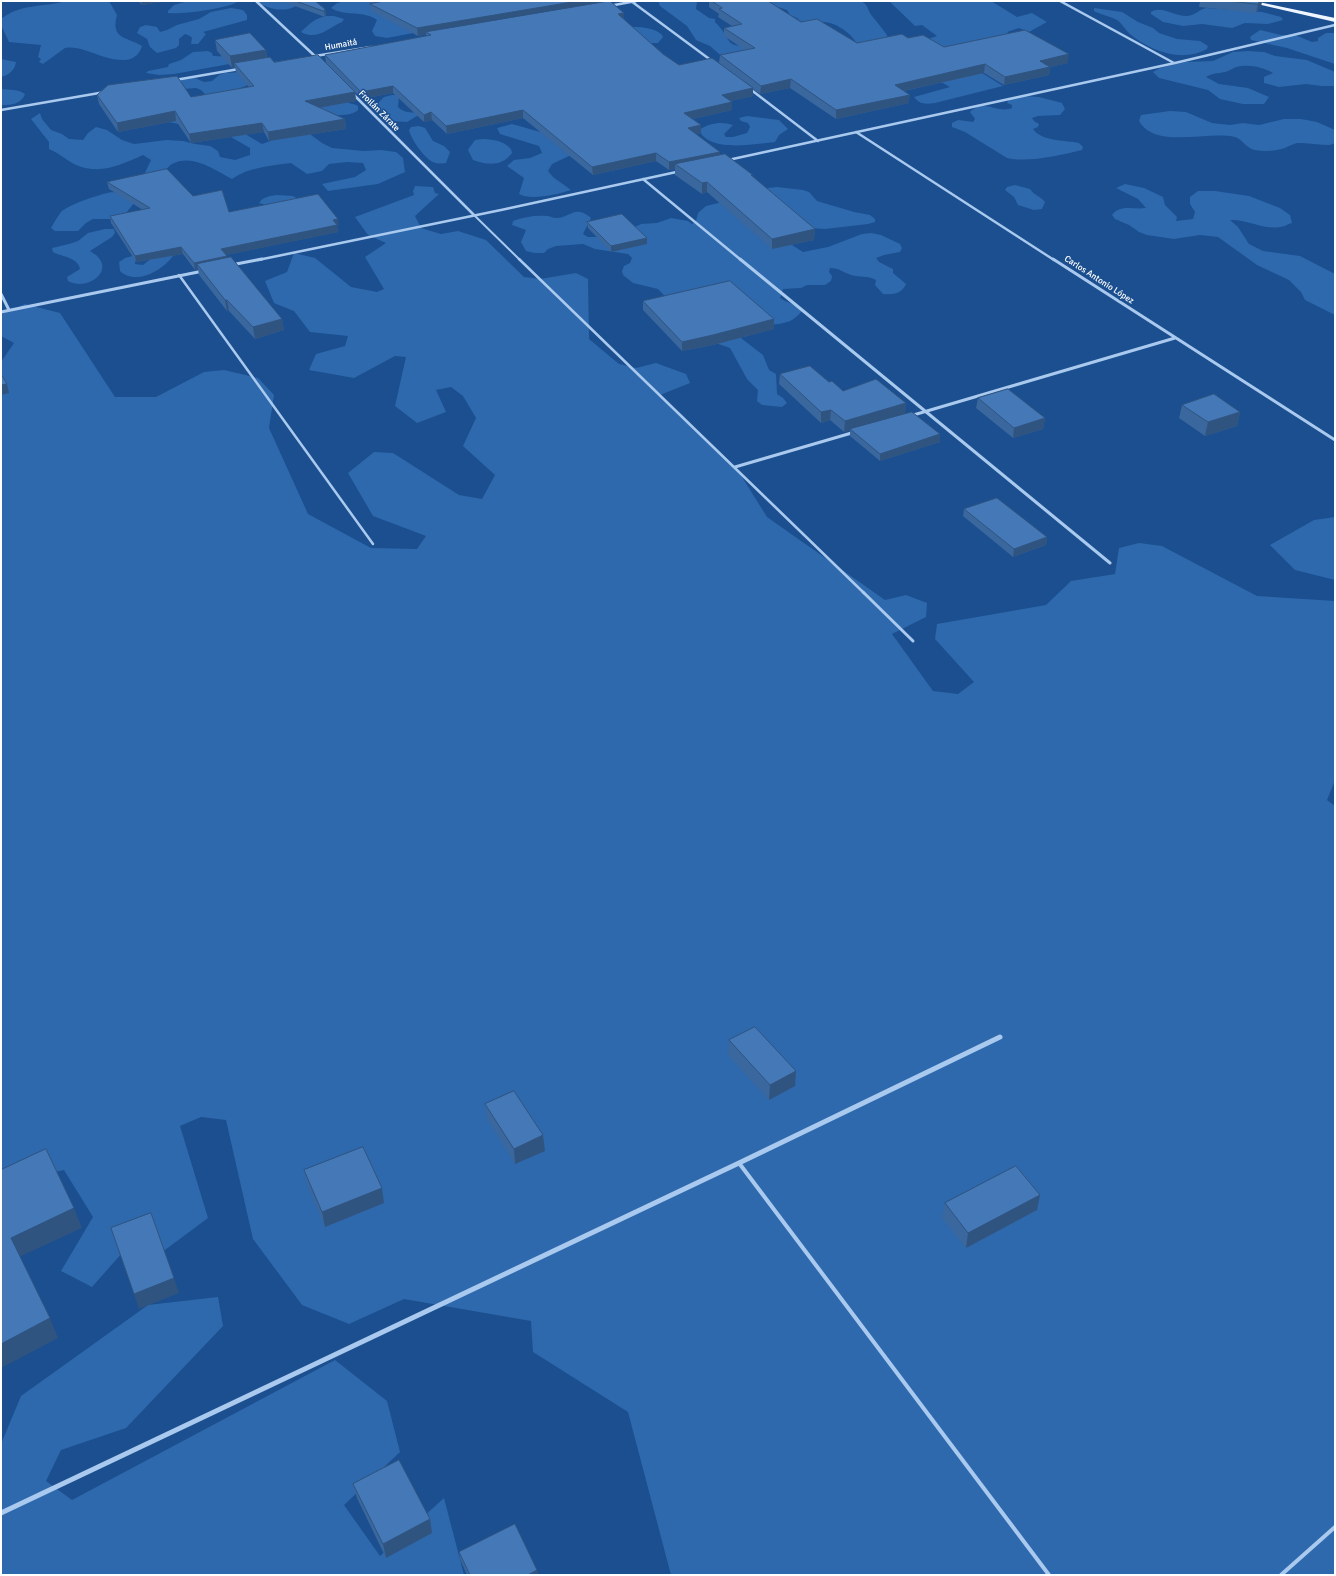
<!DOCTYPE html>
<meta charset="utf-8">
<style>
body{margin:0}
#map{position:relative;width:1336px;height:1576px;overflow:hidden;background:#1b4f8f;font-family:Signika,sans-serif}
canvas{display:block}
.frame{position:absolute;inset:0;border:2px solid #fff;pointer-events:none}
</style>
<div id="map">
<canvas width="1336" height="1576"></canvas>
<div class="frame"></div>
</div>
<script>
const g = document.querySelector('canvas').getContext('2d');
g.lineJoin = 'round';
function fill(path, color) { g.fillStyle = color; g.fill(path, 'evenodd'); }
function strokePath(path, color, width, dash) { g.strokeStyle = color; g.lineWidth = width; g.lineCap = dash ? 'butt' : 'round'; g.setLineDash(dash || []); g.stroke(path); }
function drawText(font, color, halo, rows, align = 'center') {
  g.font = font + ' Signika,sans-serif'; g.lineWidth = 3; g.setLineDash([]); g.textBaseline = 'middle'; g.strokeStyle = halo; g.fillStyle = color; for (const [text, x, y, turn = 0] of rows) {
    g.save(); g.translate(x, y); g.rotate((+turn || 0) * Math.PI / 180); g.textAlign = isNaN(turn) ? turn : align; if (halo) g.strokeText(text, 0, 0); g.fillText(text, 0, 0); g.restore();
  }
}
const green = new Path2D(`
 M65 1H109L117 15C110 40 128 37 142 46 134 72 101 55 84 50 78 48 72 47 65 48L43 64 39 62 41 59 38 57 41 45 9 42 1 25V19C21 3 42 8 65 1Z
 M188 1H238C233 8 179 15 168 13V11L174 5Z
 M257 1H294L296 6C285 13 266 9 257 1Z
 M345 1H411L413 33 387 38 375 36 372 31 377 20C364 10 345 17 331 8L337 3Z
 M658 1H697L696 9 709 18 715 19V22C733 39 722 49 755 45L730 59 719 54 710 46 696 40 687 26 660 6Z
 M770 1H860C869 4 867 10 872 16 877 22 882 28 887 35V37C880 39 867 45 860 44 855 43 853 37 849 34 845 30 838 26 833 24 821 19 809 26 797 19H799L790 15 787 10 772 5Z
 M889 1H991L1017 17 1032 13 1047 22 1029 32 1019 28 1007 32 1013 38 982 73 1003 86 935 103C926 104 920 105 914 97L950 87 904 61 922 41 937 36 922 25 915 26Z
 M231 8 243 10 247 15V20L203 32 206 34 198 44H191L192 38 190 36 185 34 179 39V45L176 48 157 53 150 47 147 39 137 33 140 27 146 25 157 27 160 32 167 30 177 25 199 19 211 12Z
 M1094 8 1122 12 1138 22 1153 28 1159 33 1177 39 1200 41 1208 46 1207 49C1182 63 1150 51 1130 34 1125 30 1122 23 1117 20 1110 16 1101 15 1094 11Z
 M1206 8 1262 12 1281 17 1283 20 1268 24 1245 23 1232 28 1202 24 1183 26 1163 22 1151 14V12C1161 5 1174 16 1186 16 1195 16 1198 10 1206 8Z
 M327 16H334L344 19 342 22C328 28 317 41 301 32 309 24 315 18 327 16Z
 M634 27C643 27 655 28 662 35L663 37 658 43H650L627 28Z
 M1260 30 1281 35H1295L1312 42 1318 41V38L1326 33H1335V64L1287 48 1251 40 1250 37Z
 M208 51 212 53 213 56 234 57 235 63 174 74 159 75 146 73 148 71 168 67 169 64 181 60 193 52Z
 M1248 51 1264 52 1275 56 1307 60 1335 72V86H1322L1306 84 1279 87 1264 83V77L1273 73C1262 67 1249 64 1236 67 1233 68 1231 70 1228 71 1220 74 1214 72 1206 77L1219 84 1248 88 1269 97 1264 104H1243L1220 99 1208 90 1159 78 1153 72 1160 68 1185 62 1213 61 1233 52Z
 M1 59 16 62C15 70 9 75 1 77Z
 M241 72 248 85 235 90 206 95 201 90 196 88 171 90 163 80 195 78 204 82 212 81 219 75 225 73Z
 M1 89C9 90 19 89 25 94 21 105 10 105 1 105Z
 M392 95H399L398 107C405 114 413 112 422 113L407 122 392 121 379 110 377 104 384 97Z
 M1022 96 1039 97 1062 103 1065 109 1060 115 1038 116 1032 118 1034 121 1039 124 1038 127 1033 129C1042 142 1066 140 1079 143L1083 147 1082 150C1061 155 1028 163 1007 158L965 132 952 127V123L958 120 973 122 975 119 970 112C986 98 995 114 1012 108V105L1007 103 1009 99Z
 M343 100C347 104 353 103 358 106V110C352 116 332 117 325 112 321 111 322 108 319 106Z
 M1170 111 1186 112 1212 123 1230 125 1243 123 1259 125 1284 119H1301L1317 122 1335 130V143L1330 145C1319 145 1308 143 1297 143 1293 144 1289 146 1285 148 1276 151 1265 152 1255 150 1247 149 1242 139 1235 137 1208 130 1156 150 1139 121L1141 115Z
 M40 113 42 119 51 130 62 134 69 139 83 140 88 133 96 127 107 130 122 140 134 144 167 140 183 141 195 144 210 146 218 151 220 157 235 160 250 155V148L224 133 158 120 153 114 245 134 262 144 276 139 307 132 322 143 332 148 364 151 381 150 396 152 403 158 405 172 378 184 328 191 322 184 355 177 366 170 363 163 347 162 329 164 322 171 307 174 291 163C270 166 249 167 232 179 215 170 192 153 172 164 167 167 163 174 159 178L144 175 151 160 143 155C120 165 101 175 76 165 66 160 59 153 49 149V142L31 119Z
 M747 116 779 120 788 129 779 135 775 142C754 144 709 153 699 130 709 123 722 121 733 125L724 134 726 137H733L747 133 750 127 748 123 741 121 739 118Z
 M512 124 551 135 584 149 552 164 548 171 553 177 571 190C559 194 530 201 519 194L524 178 507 166 514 160 530 158 542 153 539 146 500 134 497 128Z
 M419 126 425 128 433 141 444 146 450 152 446 163C441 164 436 164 431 161 423 156 411 139 409 130L411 127Z
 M483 139C495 140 502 140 511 149L512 153C502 167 487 165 473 160L468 150 467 151 475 140Z
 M1125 184 1144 188 1163 197 1165 205 1177 217 1176 221 1193 219 1195 212 1190 204V197L1198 191H1215L1249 196 1280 208 1290 215 1292 223C1288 224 1284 227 1280 227 1264 230 1247 219 1230 220L1238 227 1249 244 1263 251 1300 256 1335 274V315L1305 300 1301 292 1289 280 1257 265 1218 237 1200 235 1174 239 1147 235 1139 232 1129 225 1115 219 1112 215C1120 204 1134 210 1146 208L1138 199 1116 188Z
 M1015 185 1030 189C1035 196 1040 196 1045 202L1042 209 1034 210 1018 205 1014 197 1005 190 1007 187Z
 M415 186 433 187 435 193 439 194 415 216 421 228 441 234 458 231 486 240 524 277 540 279 576 273 588 279 589 339 619 364 636 368 656 363 686 374 690 383 660 395 737 469 767 517 885 600 906 595 927 603 926 617 892 634 933 691 958 694 974 682 935 639 937 624 1046 605 1071 581 1115 574 1119 548 1139 543 1162 546 1257 596 1335 601V780L1327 800 1335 806V1575H671L628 1412 533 1352 531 1321 404 1299 349 1324 302 1305 253 1239 226 1120 201 1117 180 1126 208 1218 165 1250 130 1244 92 1287 61 1271 93 1217 64 1170 1 1184V362L14 343 1 336V314L25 304 60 313 115 397H156L204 372 224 370 258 378 274 395 269 428 308 514 371 548 417 549 426 536 373 516 348 473 374 452 393 453 459 495 482 499 495 475 463 446 476 418 463 396 451 387 436 390 446 412 417 423 395 406 406 357 395 356 354 378 309 370 316 354 345 346 348 336 310 332 294 311 274 303 265 281 287 272 294 253 315 258 351 287 377 292 384 289 365 257 386 243 368 235 355 217 414 195 413 191Z
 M777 187 803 190 809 192 817 201 854 212 870 215 875 219V222L868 224 825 229 807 228 784 244 792 245 803 252 828 247 862 234 871 233 881 235 900 244 902 248 900 252 884 255 876 258 879 262 893 269V273L906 284C902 294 892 295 883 294L875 285 876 280C867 275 860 278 851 275 842 272 840 268 830 268L829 272 832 276 831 281 825 285H807L801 288 783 289 780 298 785 301 801 307 802 311C792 323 785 323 771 325 760 326 748 332 737 335L763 355 769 370 776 374 777 394 783 398 787 403 782 407 762 405 757 401 758 390 747 379 730 348 707 340 658 289 633 283 623 275 622 271 624 266 630 263 632 258 628 254 595 249 583 244 556 246 548 249 544 253H534L526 251 521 242 526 230 512 225 513 221C523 217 536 215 547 216 550 216 553 218 556 218 571 218 574 204 591 218L583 234 588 237H597L635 227 641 224 657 223 671 218 688 221 692 224 696 221 698 213 706 206 764 192 768 188Z
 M113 192 133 198 135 202 126 213 111 219H93L86 223 78 231H55L51 228C54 223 57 217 61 212 67 205 103 193 113 192Z
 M276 195 293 196 298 199 266 205 259 203C263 197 269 196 276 195Z
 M105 229H114L115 233 112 237 90 251C92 253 96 254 98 257 113 273 86 291 68 281L67 277 80 269C78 257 62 257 53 252L52 248 69 244 78 241 88 233Z
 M178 247C171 266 138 288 120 271L119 262 125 258 136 255 135 264 143 265 153 257Z
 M1335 517V580L1295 570 1270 545 1314 520Z
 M218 1297 223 1326 126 1428 61 1450 46 1481 72 1500 335 1360 387 1401 400 1452 344 1505 380 1556 444 1498 464 1575H1V1444L21 1396 148 1305Z`);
const laneFar3 = new Path2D(`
 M474 215 520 260`);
const laneFar2 = new Path2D(`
 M519 259 864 593
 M179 275 373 544`);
const laneFar1 = new Path2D(`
 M863 592 913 641`);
const lane = new Path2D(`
 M739 1163 1049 1575
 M1281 1575 1335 1527`);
const streetFar2 = new Path2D(`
 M256 1 317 58
 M631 1 712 61
 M1060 1 1174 63
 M609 6 636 1
 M315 56 371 47
 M175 80 239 69
 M750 89 818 141
 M353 94 474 215
 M1 110 105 92
 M856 132 1054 260
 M728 160 1175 63 1335 25
 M643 179 741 260
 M258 260 501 210 681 171`);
const streetFar1 = new Path2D(`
 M740 259 1110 563
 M1053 259 1335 440
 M231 265 262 259
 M1 294 9 310
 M1 312 203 271
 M910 416 1175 338
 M735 467 855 432`);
const street = new Path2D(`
 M1 1513 739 1163 1000 1037`);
const primary = new Path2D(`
 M1244 1H1254L1335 18V22Z`);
const wall = new Path2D(`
 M138 1H167L142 5Z
 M281 1H315L325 9 326 15 325 17Z
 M709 1H768L801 22 857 43 908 38 944 47 1068 63 1050 67 1049 75 1004 85 984 73 904 91 909 103 836 119 790 88 760 94 753 89V96L730 101 732 102V110L693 119 701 125V133L696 134 720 152 719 155 753 177 815 229 814 240 772 249 707 192 702 194 675 175V169L669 170 656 161 593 175 523 118 447 134 432 120 424 122 393 93 362 99 355 92 356 101 320 108 345 119 346 129 269 141 264 132 191 143 176 121 118 132 99 104 97 95 191 97 249 87 236 72 235 67 232 68 217 51 215 40 266 50 267 58 274 62 326 63 325 55 426 36V34L418 36 371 11 370 4 604 2 663 54 679 65 719 63 720 55 745 50 724 36V28L732 26 718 17 719 14 709 7Z
 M1200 1H1265L1264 2 1262 1 1261 6 1256 13 1199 7Z
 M107 182 193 196 229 212 339 225 337 226 338 232 226 255 227 258 282 319 284 330 255 339 229 311H227L199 275 198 269 195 270 183 254 136 262 111 223 110 216 143 210 109 189Z
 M587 222 647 244 611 252 588 228Z
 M643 301 774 329 713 345 682 351 643 310Z
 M780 374 829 382 843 391 906 403 905 413 940 442 880 461 850 436V430L844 432 830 420 821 423 779 384Z
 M978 398 1045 418 1043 429 1013 438 976 408Z
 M1182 405 1240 412 1237 426 1205 436 1179 418Z
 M964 509 1047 537 1046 545 1013 557 963 516Z
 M729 1040 796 1071 795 1086 769 1100 728 1055Z
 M485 1104 545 1151 515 1164 487 1119Z
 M304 1170 384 1203 325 1227 308 1186Z
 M945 1203 1037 1210 966 1248 942 1218Z
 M353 1484 430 1519 432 1533 386 1558 357 1498Z
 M459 1552 537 1570 538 1575H467L460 1559Z`);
const shadedWall = new Path2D(`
 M141 1H167L142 5Z
 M578 1H604V4L426 32V34L418 36 417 28Z
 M1260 1H1262L1261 6 1256 13 1258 4Z
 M325 9 326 15 325 17 324 11Z
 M624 13V20L618 14Z
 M266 50 267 62 234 63 235 67 232 68 230 56Z
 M1069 54 1068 63 1050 67 1049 75 1004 85 1005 77 1040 61Z
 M985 64 984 73 894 93 895 85Z
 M791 79 790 88 760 94 761 86Z
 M393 86V93L362 99 361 92Z
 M753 88V96L721 103 722 95Z
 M355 92 356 101 307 110 305 101Z
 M910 95 909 103 836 119V110Z
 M732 102V110L684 121V113Z
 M523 110V118L447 134 446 126Z
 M175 111 176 121 118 132 117 123Z
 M431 112 432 120 424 122V115Z
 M345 119 346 129 269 141 268 132Z
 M262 123 264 132 191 143 189 134Z
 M701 125V133L688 136V128Z
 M720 152 719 160 675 164V169L669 170V162Z
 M656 153V161L593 175 592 167Z
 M707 182V192L702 194V183Z
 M338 219 339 225 337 226 338 232 222 256 221 249Z
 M815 229 814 240 772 249V239Z
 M647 238V244L611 252V246Z
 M181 247 183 254 136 262 135 256Z
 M227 256 228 263 197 264 198 269 195 270 194 263Z
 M225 300H227L229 311H227Z
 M282 319 284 330 255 339 253 327Z
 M774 319V329L713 345 682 351V342Z
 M7 384 9 393 1 395V385Z
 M906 403 905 414 844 432 845 421Z
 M831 410 830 420 821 423V412Z
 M1240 412 1237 426 1205 436 1208 422Z
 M1045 418 1043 429 1013 438 1014 428Z
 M940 434V442L880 461V454Z
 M1047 537 1046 545 1013 557 1014 549Z
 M796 1071 795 1086 769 1100 770 1085Z
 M543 1135 545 1151 515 1164 514 1149Z
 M382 1188 384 1203 325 1227 322 1212Z
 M1040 1195 1037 1210 966 1248 968 1233Z
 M74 1208 82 1228 19 1257 11 1238Z
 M174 1278 179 1293 139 1309 134 1294Z
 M50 1318 58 1338 1 1368V1344Z
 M430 1519 432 1533 386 1558 383 1544Z
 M537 1570 538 1575H528Z`);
const building = new Path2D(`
 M296 1H315L325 9 324 11Z
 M384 1H578L417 28 370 4Z
 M610 1 624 13 618 14 663 54 679 65 712 58 753 88 722 95 732 102 684 113 701 125 688 128 720 152 669 162 656 153 592 167 523 110 446 126 431 112 424 115 393 86 361 92 325 55 431 35 426 32Z
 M712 1H768L801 22 817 19 857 43 902 34 908 38 923 35 944 47 1025 30 1069 54 1040 61 1050 67 1005 77 985 64 895 85 910 95 836 110 791 79 761 86 720 55 755 48 724 28 742 24 719 9 722 8Z
 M1229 1H1260L1258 4Z
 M250 33 266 50 230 56 215 40Z
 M318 55 355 92 305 101 345 119 268 132 262 123 189 134 175 111 117 123 97 95 108 85 177 76 191 97 254 86 234 63 270 57 274 62Z
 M725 154 753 175H751L815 229 772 239 707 182 702 183 675 164Z
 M167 169 193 196 222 190 229 212 318 194 338 219 333 220 337 225 221 249 227 256 194 263 181 247 135 256 110 216 150 208 107 182Z
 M622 214 647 238 611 246 587 222Z
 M231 257 282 319 253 327 227 300H225L197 264Z
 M730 281 774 319 713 335 682 342 643 301Z
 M810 366 829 382 832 381 843 391 876 379 906 403 845 421 831 410 821 412 780 374Z
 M1 374 7 384 1 385Z
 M1008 389 1045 418 1014 428 978 398Z
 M1214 394 1240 412 1208 422 1182 405Z
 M912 412 940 434 880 454 850 429Z
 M997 498 1047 537 1014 549 964 509Z
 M755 1027 796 1071 770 1085 729 1040Z
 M514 1091 543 1135 514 1149 485 1104Z
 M363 1147 382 1188 322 1212 304 1170Z
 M46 1149 74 1208 11 1238 50 1318 1 1344V1170Z
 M1016 1166 1040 1195 968 1233 945 1203Z
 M151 1213 174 1278 134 1294 111 1228Z
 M399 1460 430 1519 383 1544 353 1484Z
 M515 1524 537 1570 528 1575H470L459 1552Z`);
const farStreetnames = [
 ["Humaitá",341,45,-10],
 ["Froilán Zárate",379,111,45],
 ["Carlos Antonio López",1099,280,33]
];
fill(green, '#2e69ad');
strokePath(laneFar3, '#a9c9ee', 2);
strokePath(laneFar2, '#a9c9ee', 2.5);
strokePath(laneFar1, '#a9c9ee', 3);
strokePath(lane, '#a9c9ee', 4);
strokePath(streetFar2, '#a9c9ee', 2.5);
strokePath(streetFar1, '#a9c9ee', 3);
strokePath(street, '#a9c9ee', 5);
fill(primary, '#f0f6ff');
fill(wall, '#3a679d');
fill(shadedWall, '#305480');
fill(building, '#4478b7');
strokePath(building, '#305480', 1);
drawText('9px', '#fff', '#1b4f8f', farStreetnames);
</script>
